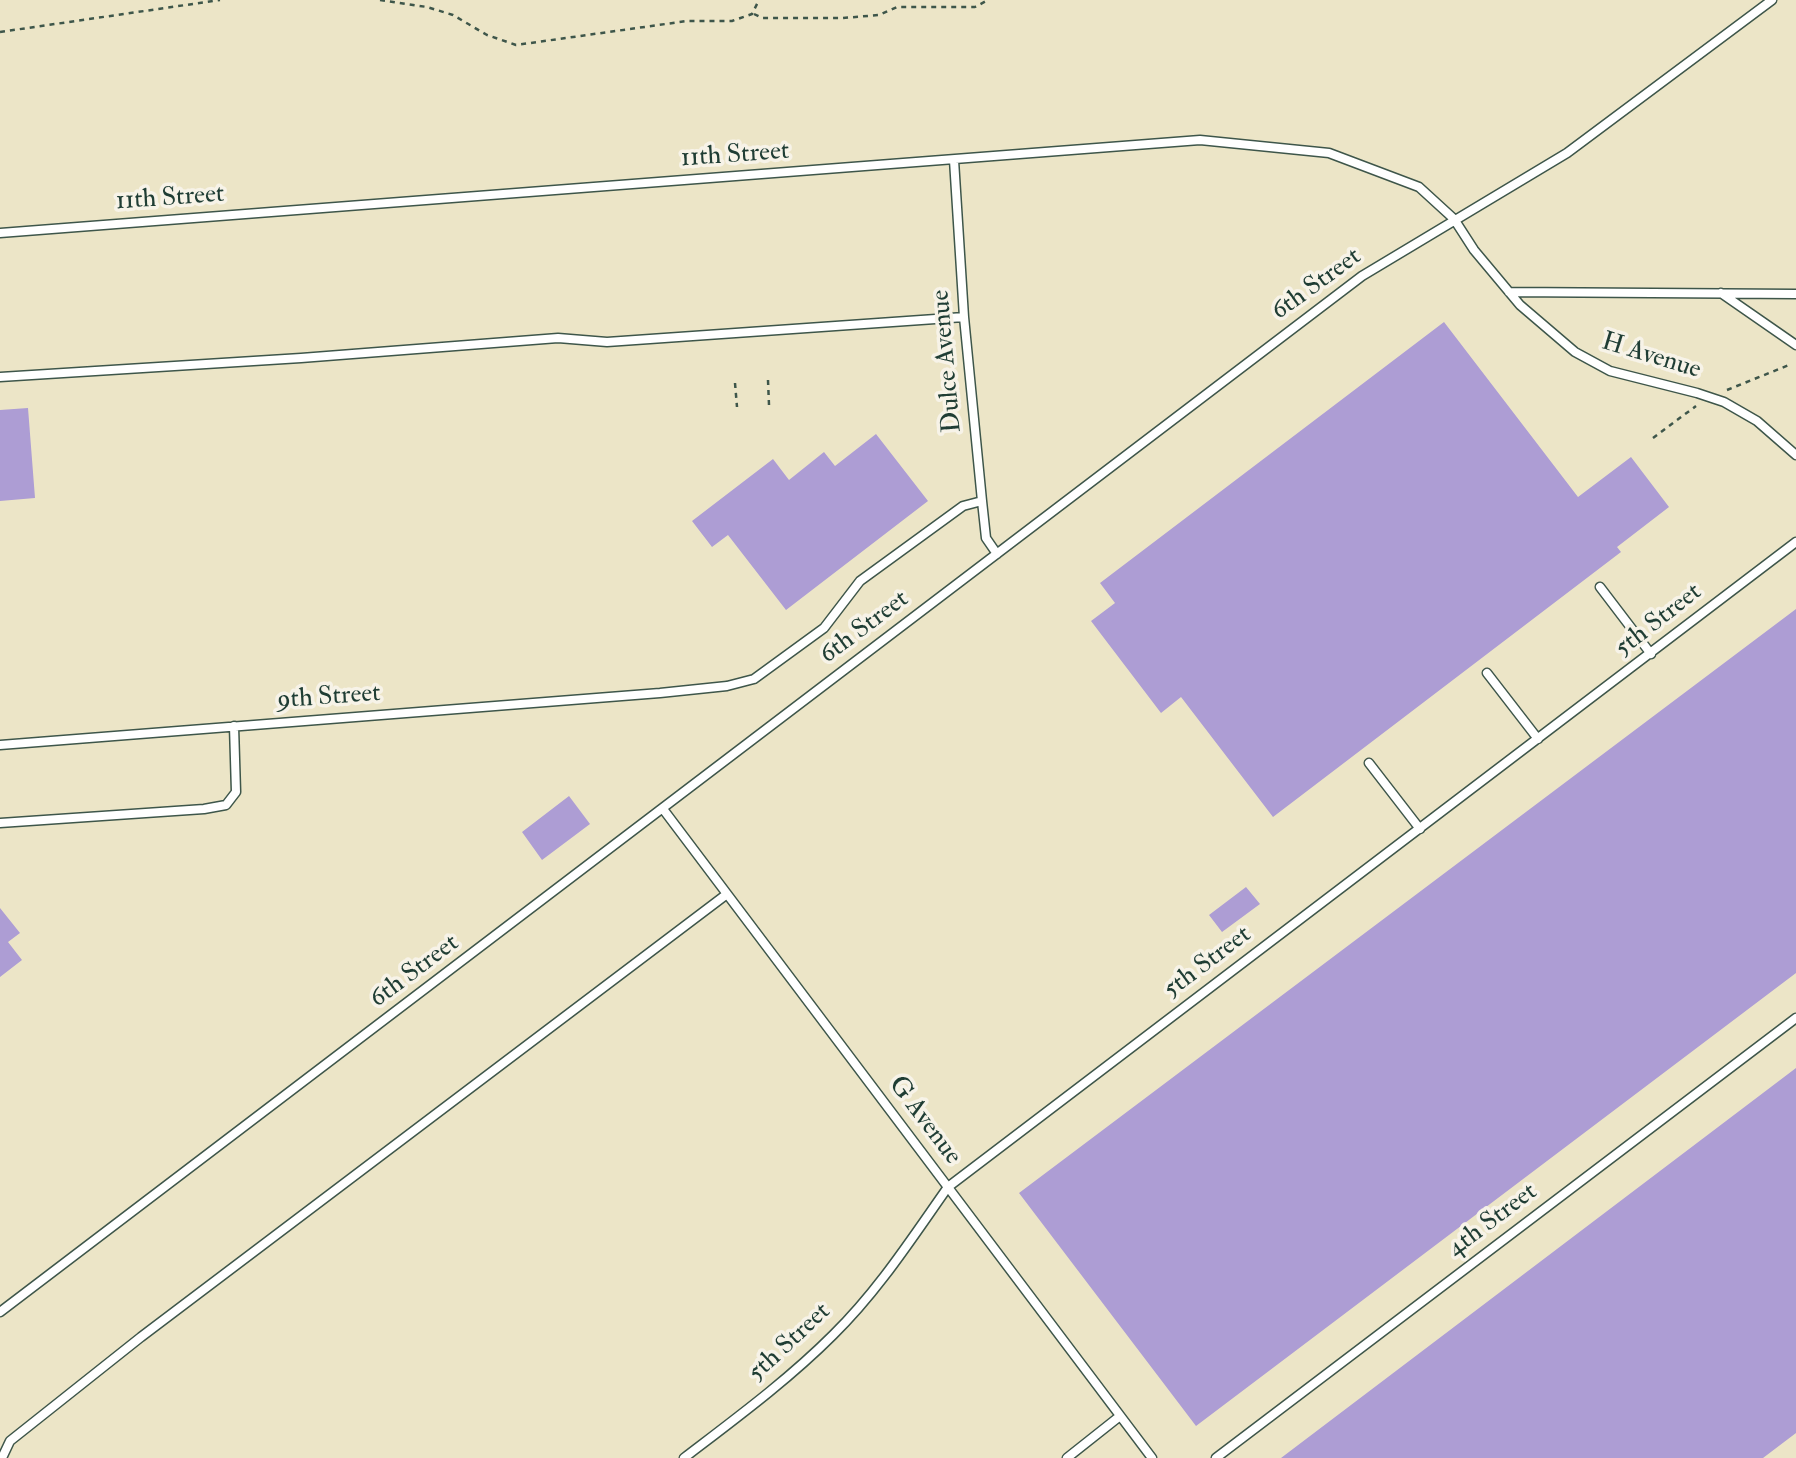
<!DOCTYPE html>
<style>
body{margin:0}
canvas{display:block;background:#ece5c7}
</style>
<canvas width="1796" height="1458"></canvas>
<script>
const g = document.querySelector('canvas').getContext('2d');
g.lineJoin = 'round';
function fill(path, color) { g.fillStyle = color; g.fill(path, 'evenodd'); }
function strokePath(path, color, width, dash) { g.strokeStyle = color; g.lineWidth = width; g.lineCap = dash ? 'butt' : 'round'; g.setLineDash(dash || []); g.stroke(path); }
function drawText(font, color, halo, rows, align = 'center') {
  g.font = font + ' "IM FELL Double Pica",serif'; g.lineWidth = 7; g.setLineDash([]); g.textBaseline = 'middle'; g.strokeStyle = halo; g.fillStyle = color; for (const [text, x, y, turn = 0] of rows) {
    g.save(); g.translate(x, y); g.rotate((+turn || 0) * Math.PI / 180); g.textAlign = isNaN(turn) ? turn : align; if (halo) g.strokeText(text, 0, 0); g.fillText(text, 0, 0); g.restore();
  }
}
const building = new Path2D(`
 M1444 322 1578 497 1631 457 1669 507 1617 547 1621 552 1273 817 1181 697 1161 713 1091 621 1115 603 1100 583Z
 M28 408 35 498 0 501V410Z
 M876 434 928 501 786 610 728 535 712 547 692 521 773 459 789 480 824 452 835 466Z
 M1796 609V973L1196 1426 1019 1193Z
 M569 796 590 824 542 860 522 832Z
 M1246 887 1260 904 1222 932 1209 915Z
 M0 908 20 933 8 942 22 960 0 977Z
 M1796 1068V1433L1763 1458H1281Z`);
const path = new Path2D(`
 M380 0 427 7 453 15 487 35 516 45 687 21H732L752 14 759 0
 M754 14 762 18H843L879 15 897 7H975L988 0
 M0 32 220 0
 M768 380 769 405
 M735 383 737 407
 M1727 390 1789 365
 M1653 438 1696 406`);
const lane = new Path2D(`
 M954 160 964 317 982 501 986 538 997 554
 M0 233 1200 140 1329 153 1419 187 1454 219 1474 250 1520 305 1575 352 1610 371 1697 393 1724 402 1757 421 1796 455
 M1509 292 1796 294
 M1721 293 1796 345
 M0 377 301 358 558 338 607 342 964 317
 M1600 587 1651 654
 M1487 673 1538 739
 M0 745 660 693 727 686 754 679 824 628 860 581 963 506 982 501
 M1369 763 1420 829
 M663 809 1152 1458
 M0 823 204 809 226 805 236 792 234 726
 M0 1312 1362 276 1567 153 1772 0
 M2 1458 10 1441 141 1337 727 894
 M684 1458C735 1419 788 1380 833 1335 878 1291 912 1238 948 1187L1796 542
 M1067 1458 1120 1416
 M1216 1458 1796 1018`);
const streetNames = [
 ["11th Street",735,156,-4],
 ["11th Street",170,199,-4],
 ["6th Street",1317,285,-36],
 ["H Avenue",1651,357,17],
 ["Dulce Avenue",948,361,-95],
 ["5th Street",1659,621,-38],
 ["6th Street",865,628,-37],
 ["9th Street",329,698,-4],
 ["5th Street",1208,963,-37],
 ["6th Street",415,972,-37],
 ["G Avenue",924,1121,53],
 ["4th Street",1493,1221,-37],
 ["5th Street",790,1343,-43]
];
fill(building, '#ad9dd4');
strokePath(lane, '#3e564a', 11);
strokePath(path, '#3e564a', 2.5, [5, 5]);
strokePath(lane, '#fff', 8);
drawText('26px', '#1f3d34', '#f7f3e8', streetNames);
</script>
